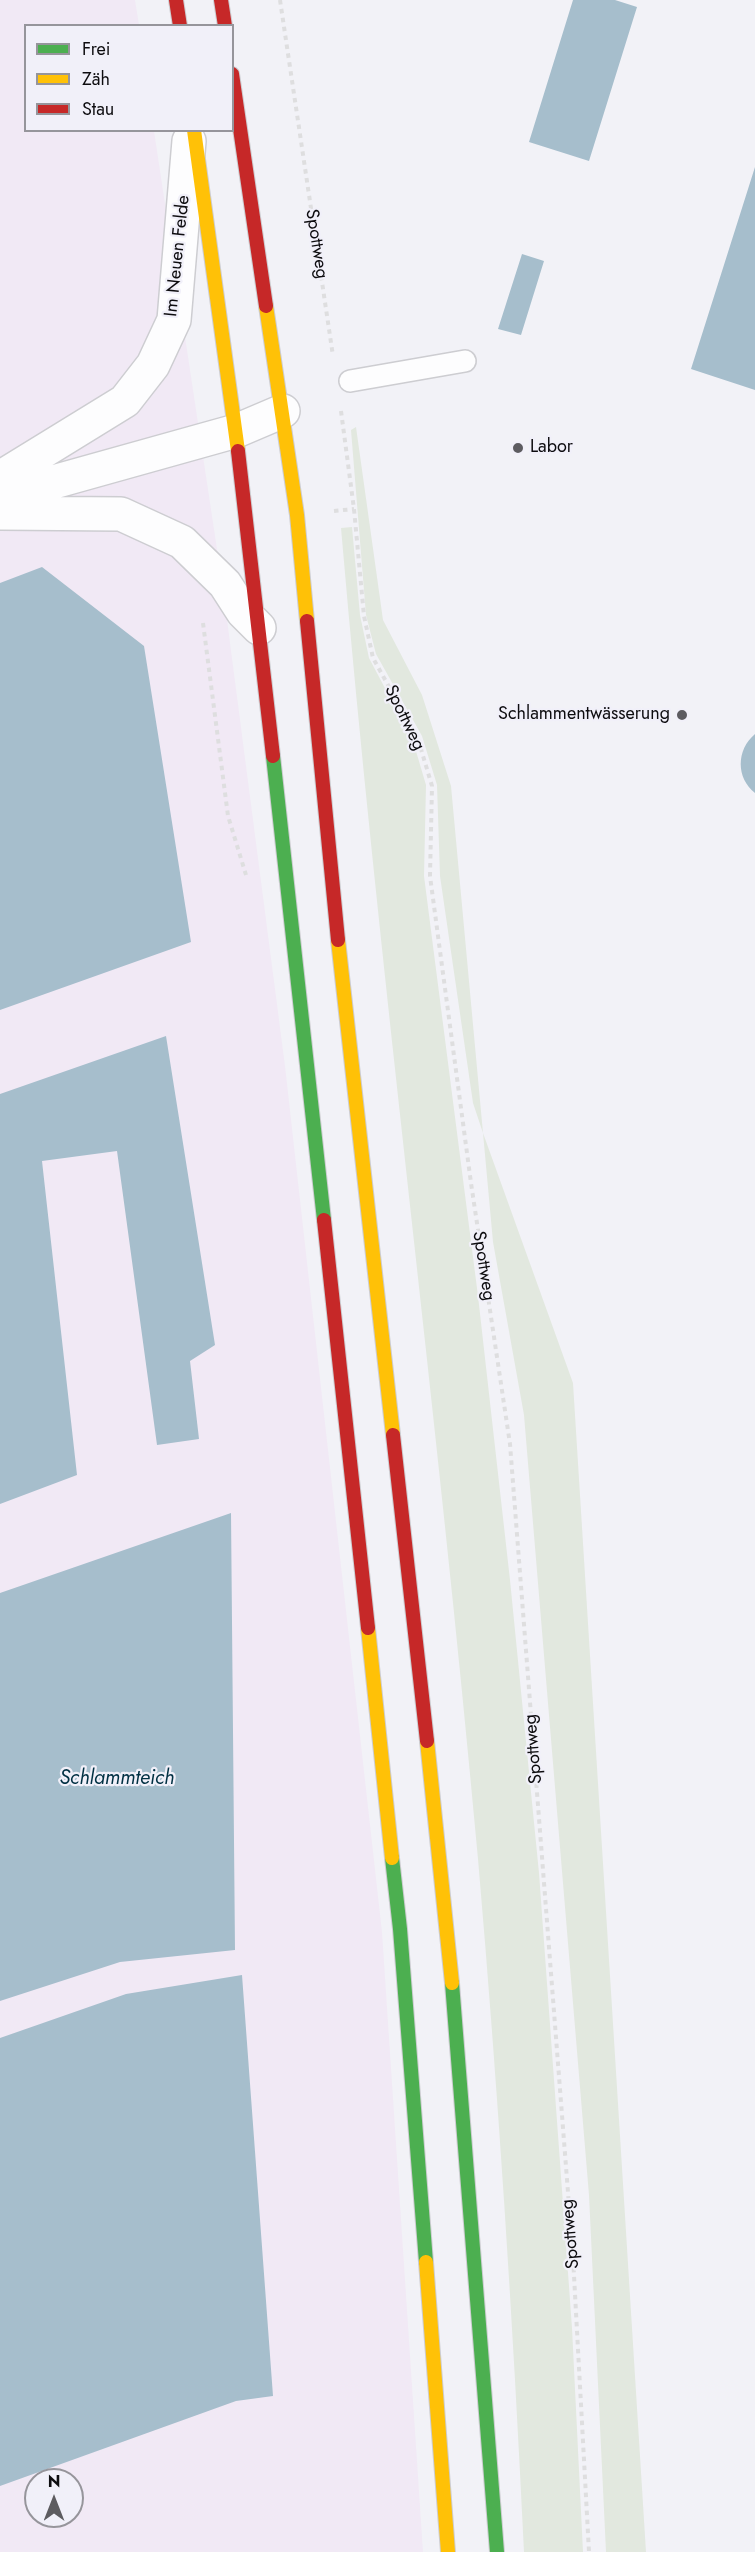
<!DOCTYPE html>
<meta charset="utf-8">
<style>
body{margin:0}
#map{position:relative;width:755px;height:2552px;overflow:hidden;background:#f2f2f7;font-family:Jost,sans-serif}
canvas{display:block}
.legend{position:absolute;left:24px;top:24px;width:210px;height:108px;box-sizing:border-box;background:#f1f0f9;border:2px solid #96959b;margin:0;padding:8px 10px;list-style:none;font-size:18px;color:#0d0c0f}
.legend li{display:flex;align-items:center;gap:12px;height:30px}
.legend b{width:30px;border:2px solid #96959b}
.north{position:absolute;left:24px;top:2468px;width:60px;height:60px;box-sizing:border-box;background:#f1f0f9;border:2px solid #96959b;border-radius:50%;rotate:0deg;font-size:16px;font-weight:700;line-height:24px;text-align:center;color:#0d0c0f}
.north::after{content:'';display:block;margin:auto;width:21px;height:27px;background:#5d5c60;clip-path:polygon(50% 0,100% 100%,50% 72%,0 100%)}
</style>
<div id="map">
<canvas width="755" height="2552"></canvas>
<ul class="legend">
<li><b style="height:8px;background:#4caf50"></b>Frei</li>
<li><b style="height:8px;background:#ffc107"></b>Zäh</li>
<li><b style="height:8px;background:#c62828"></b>Stau</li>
</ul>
<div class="north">N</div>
</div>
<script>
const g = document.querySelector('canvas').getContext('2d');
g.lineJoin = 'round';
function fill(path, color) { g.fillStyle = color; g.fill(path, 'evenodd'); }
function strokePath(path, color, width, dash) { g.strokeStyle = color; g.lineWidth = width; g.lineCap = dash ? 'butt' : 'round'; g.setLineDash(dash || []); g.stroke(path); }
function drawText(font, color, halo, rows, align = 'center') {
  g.font = font + ' Jost,sans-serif'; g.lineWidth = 4.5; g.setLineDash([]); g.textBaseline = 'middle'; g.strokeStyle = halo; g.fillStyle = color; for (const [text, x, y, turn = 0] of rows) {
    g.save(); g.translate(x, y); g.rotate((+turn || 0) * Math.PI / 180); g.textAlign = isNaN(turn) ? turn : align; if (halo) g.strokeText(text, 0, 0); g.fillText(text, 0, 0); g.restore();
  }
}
const industrial = new Path2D(`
 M0 0H135L139 25 26 26V130L154 131 223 589 285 1066 382 1932 423 2552H0ZM36 2480H72V2516H36Z`);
const green = new Path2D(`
 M356 427 383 620 422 695 451 786 483 1133 573 1383 646 2552H606L589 2195 524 1415 493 1242 483 1133 473 1103 440 876 437 785 422 736 376 654 366 615 351 430Z
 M352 527 360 615 369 658 413 741 426 785 424 876 478 1296 510 1580 539 1873 572 2328 583 2552H524C513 2321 498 2090 478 1859 438 1415 379 972 341 528Z`);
const water = new Path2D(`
 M573 0H615L637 7 589 161 529 142Z
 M755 167V390L691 369Z
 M522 254 544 261 521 335 498 329Z
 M42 567 144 646 191 942 0 1010V583Z
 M755 734V793C736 778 736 750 755 734Z
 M166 1036 215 1345 190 1361 199 1439 157 1445 117 1151 42 1161 77 1475 0 1504V1094Z
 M231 1513 235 1950 120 1962 0 2001V1593Z
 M242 1975 273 2396 236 2401 0 2486V2038L126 1994Z`);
const path = new Path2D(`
 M280 0 333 356
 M341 411 354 509 364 616 373 658 418 739 432 786 430 876 471 1183 510 1444 573 2257 589 2552
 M334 511 354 509
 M203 623 228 816 246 875`);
const lane = new Path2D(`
 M350 381 465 361`);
const street = new Path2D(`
 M0 478 125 401 153 365 174 320 189 141
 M0 497 236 431 283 411
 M0 513 121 514 182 542 225 584 243 612 259 628`);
const fast = new Path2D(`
 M273 756 324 1220
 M392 1858 400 1929 426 2262
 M452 1983 497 2552`);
const slow = new Path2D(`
 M194 130 238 451
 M266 306 297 515 307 621
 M338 940 393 1435
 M368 1628 392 1858
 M427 1741 452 1983
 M426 2262 448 2552`);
const jam = new Path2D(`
 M176 0 180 26
 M221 0 225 26
 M232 74 266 306
 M238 451 273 756
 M307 621 338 940
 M324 1220 368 1628
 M393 1435 427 1741`);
const markers = [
 [518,448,6,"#5d5c60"],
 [682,715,6,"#5d5c60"]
];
const streetNames = [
 ["Spottweg",316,244,81],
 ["Im Neuen Felde",178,256,-84],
 ["Spottweg",404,718,64],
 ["Spottweg",483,1266,81],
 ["Spottweg",534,1749,-95],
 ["Spottweg",571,2234,-95]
];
const poiNames = [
 ["Labor",530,448],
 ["Schlammentwässerung",670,715,"right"]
];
const waterNames = [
 ["Schlammteich",117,1779]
];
fill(industrial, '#f1e9f5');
fill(green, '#e2e8df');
fill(water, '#a6becc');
strokePath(lane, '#cdcdd1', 24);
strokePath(street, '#cdcdd1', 36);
strokePath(fast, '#cdcdd1', 16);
strokePath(slow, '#cdcdd1', 16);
strokePath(jam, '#cdcdd1', 16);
strokePath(path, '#dededf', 4, [4.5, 4.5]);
strokePath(lane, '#fdfdfe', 21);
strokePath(street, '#fdfdfe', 33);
strokePath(fast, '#4caf50', 14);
strokePath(slow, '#ffc107', 14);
strokePath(jam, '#c62828', 14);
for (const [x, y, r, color] of markers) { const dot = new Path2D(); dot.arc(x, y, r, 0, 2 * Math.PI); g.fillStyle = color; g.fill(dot); strokePath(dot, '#f1f0f9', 2); }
drawText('18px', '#0d0c0f', '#f1f0f9', streetNames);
drawText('18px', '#0d0c0f', '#f1f0f9', poiNames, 'left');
drawText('italic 20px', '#003043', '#f1f0f9', waterNames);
</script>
